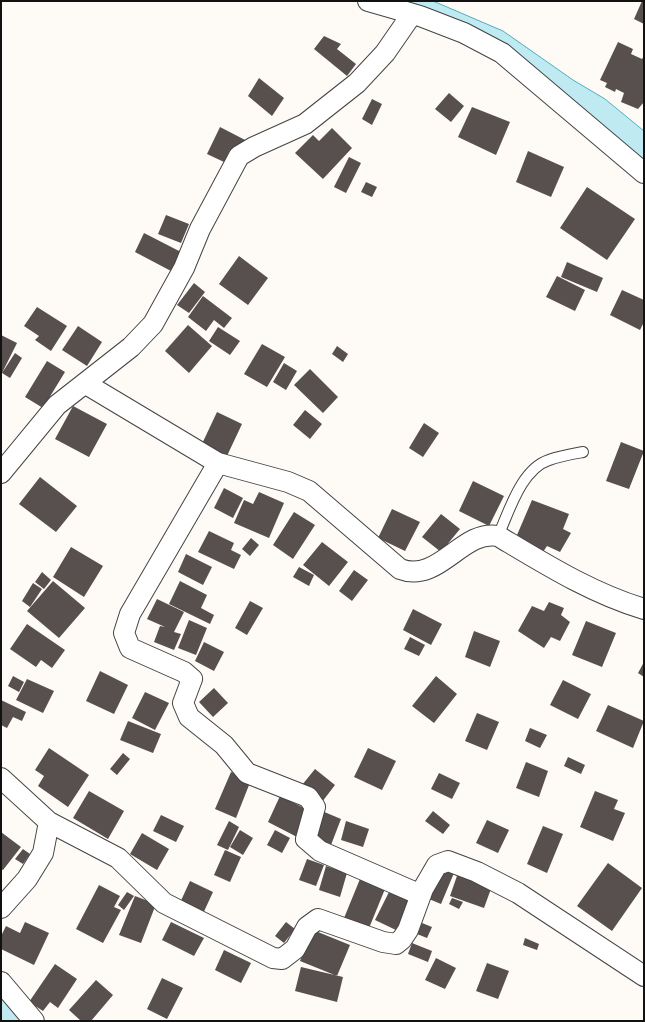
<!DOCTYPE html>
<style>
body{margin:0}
#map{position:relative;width:645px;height:1022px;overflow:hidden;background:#fefaf6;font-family:Lora,serif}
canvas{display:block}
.frame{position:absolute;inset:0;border:2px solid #111;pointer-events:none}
</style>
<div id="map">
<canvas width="645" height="1022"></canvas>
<div class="frame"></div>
</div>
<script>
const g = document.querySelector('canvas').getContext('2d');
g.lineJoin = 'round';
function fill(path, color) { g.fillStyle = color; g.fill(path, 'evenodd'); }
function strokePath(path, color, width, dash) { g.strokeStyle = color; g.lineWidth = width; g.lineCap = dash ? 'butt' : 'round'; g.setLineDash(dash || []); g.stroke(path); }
const water = new Path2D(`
 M372 1H433L503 31 573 80 605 99 644 131V168L515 57Z`);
const canal = new Path2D(`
 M1 1007 14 1021`);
const building = new Path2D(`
 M642 1H644V24L634 19Z
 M324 36 341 44 337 49 356 64 347 76 314 49Z
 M618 42 633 49 631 54 642 59 644 56V102L638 109 621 102 624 93 616 89 615 92 605 87 607 83 600 80Z
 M259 78 284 98 272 116 248 96Z
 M449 93 464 106 451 122 435 109Z
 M372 99 382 104 372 125 362 119Z
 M472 107 510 122 496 155 458 137Z
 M220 127 249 142 242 156 230 150 224 162 207 154Z
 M332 128 352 148 323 179 295 153 313 135 319 141Z
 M528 151 564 167 551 197 516 182Z
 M349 157 361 163 346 193 334 187Z
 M366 182 377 187 372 197 361 192Z
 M587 187 635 219 607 260 560 228Z
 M166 215 189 224 181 243 158 234Z
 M144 233 181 252 171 271 135 252Z
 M239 256 268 278 248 305 219 284Z
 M567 262 603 278 597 292 561 277Z
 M557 276 585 290 575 311 546 297Z
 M194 283 205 292 189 313 177 305Z
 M622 290 644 300V322L640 330 610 315Z
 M203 296 232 318 224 328 214 320 206 331 188 317Z
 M37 307 67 326 51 351 35 340 39 336 24 326Z
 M188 325 212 346 189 373 165 351Z
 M78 326 102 342 87 366 62 350Z
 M218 327 240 341 230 355 209 341Z
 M1 335 17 343 1 375Z
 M262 344 285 357 267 387 244 374Z
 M337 346 348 354 343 362 332 354Z
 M15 353 22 358 10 378 2 373Z
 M47 361 65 372 43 408 25 397Z
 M284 363 297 371 286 390 273 382Z
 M310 369 338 397 323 413 294 385Z
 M73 406 107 424 89 457 55 439Z
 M305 410 322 424 310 439 293 425Z
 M217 412 242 424 226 458 201 446Z
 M424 423 439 433 423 457 409 448Z
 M621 442 644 451 629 489 606 481Z
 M40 477 77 506 56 532 19 504Z
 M473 481 504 496 489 526 459 511Z
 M224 488 243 498 233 518 214 508Z
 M259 492 284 503 269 538 234 523 244 500 253 504Z
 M532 500 569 514 563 529 571 533 560 552 547 546 543 552 517 535Z
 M392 509 420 522 405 551 378 538Z
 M294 512 315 525 293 559 273 545Z
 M441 514 460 529 441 552 422 537Z
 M209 531 234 543 231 550 241 555 234 569 198 552Z
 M251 538 259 545 250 556 242 549Z
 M322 542 348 562 329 586 303 565Z
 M71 547 103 566 84 597 53 577Z
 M186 554 212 567 203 585 178 572Z
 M299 567 314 575 309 586 293 577Z
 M354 570 368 580 352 601 339 591Z
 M42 572 51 580 44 589 35 582Z
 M53 581 85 608 59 638 27 611Z
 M180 581 207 595 201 608 214 615 210 624 169 604Z
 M33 583 42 589 30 607 22 601Z
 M157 599 184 612 174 632 181 634 174 650 154 642 160 626 165 627 147 619Z
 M250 601 263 608 247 635 235 628Z
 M549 602 564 608 561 615 570 622 560 641 551 637 544 648 518 631 532 606 544 611Z
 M413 609 442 624 431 645 403 630Z
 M189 620 207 628 196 655 178 648Z
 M586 621 616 633 602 667 572 655Z
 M27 624 65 650 52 668 41 660 36 667 10 649Z
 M474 631 500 641 490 667 465 657Z
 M410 637 425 645 419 656 404 649Z
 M204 642 224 652 214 671 195 661Z
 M644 662V677L638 673Z
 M100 671 128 685 114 714 86 701Z
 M13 676 24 682 19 692 8 686Z
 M436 676 457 694 434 723 412 706Z
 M27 679 54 691 43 713 16 700Z
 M563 680 591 694 578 719 550 705Z
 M214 688 228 703 213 717 199 702Z
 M145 692 169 703 155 730 132 718Z
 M1 700 26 712 22 721 13 717 7 728 1 725Z
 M608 705 644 721 633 748 596 731Z
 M477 713 499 722 487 750 465 741Z
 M128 721 161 734 153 753 120 740Z
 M530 728 547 735 540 748 525 741Z
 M49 748 89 775 68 807 38 786 44 776 35 770Z
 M368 748 396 761 382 790 354 777Z
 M123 753 130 759 117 775 110 769Z
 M568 757 585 765 581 774 564 766Z
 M526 762 548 771 539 797 516 788Z
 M315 769 335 785 322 802 302 785Z
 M231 772 251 780 236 818 215 809Z
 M439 773 460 783 452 799 431 789Z
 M89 791 124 811 108 839 73 818Z
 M595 791 618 800 614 809 625 813 613 841 580 827Z
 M280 796 310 811 297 837 268 822Z
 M322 811 341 819 331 845 311 837Z
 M433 811 450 825 443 834 425 821Z
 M161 815 184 826 176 842 153 831Z
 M487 820 509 830 498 853 476 843Z
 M229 821 239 827 228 850 217 845Z
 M346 821 369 829 363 847 341 840Z
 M543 826 563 834 547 873 527 864Z
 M240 830 253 838 243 855 230 847Z
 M275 830 290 838 282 853 267 845Z
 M1 832 21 847 3 870 1 869Z
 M142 833 169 849 157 870 130 854Z
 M23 849 30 854 23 864 15 859Z
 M225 850 241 857 230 882 214 875Z
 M307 859 324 865 316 886 299 880Z
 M608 863 642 888 612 931 577 906Z
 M326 866 347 873 340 897 319 890Z
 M442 868 454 873 441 904 429 899Z
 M458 873 492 886 484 908 450 896Z
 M360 879 385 889 367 933 342 923Z
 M190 881 213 892 201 918 178 907Z
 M99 885 120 896 114 907 121 910 103 943 76 929Z
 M390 890 413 900 398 931 375 920Z
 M127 892 134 896 124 910 118 905Z
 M135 896 156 904 141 943 119 935Z
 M452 898 463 902 459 909 449 904Z
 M25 922 49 933 34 965 1 949V936L6 926 20 933Z
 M171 922 204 938 194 956 162 940Z
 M286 922 295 929 284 943 275 936Z
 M422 923 432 927 427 938 417 934Z
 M313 930 350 945 337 976 300 961Z
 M525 938 539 944 537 950 523 945Z
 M412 943 432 951 428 962 408 954Z
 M224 950 251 963 241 983 215 970Z
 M436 958 456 968 445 989 425 980Z
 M487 963 509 971 498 999 476 991Z
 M55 964 77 979 58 1008 50 1002 43 1011 29 1002Z
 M301 967 343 977 337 1002 295 991Z
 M162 978 183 988 167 1019 147 1009Z
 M96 980 113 995 91 1021H81L69 1010Z`);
const lane = new Path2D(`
 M498 536C509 512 521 469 549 460 560 456 572 454 583 452`);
const street = new Path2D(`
 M368 1 420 16 464 33 502 53 644 173
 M86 384 218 463 288 482 309 491 400 569C439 584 462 529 498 536 545 564 591 593 644 609
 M218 463 130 614 124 633 130 648 184 672 192 679 183 703 189 717 224 745 247 773 308 797 315 807 306 839 320 851 421 895
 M1 473 57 405 131 347 153 324 184 268 200 229 239 156 254 147 305 124 357 83 385 53 412 14
 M1 778 49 822 118 858 164 903 273 958 282 959 295 949 307 927 318 919 383 942 396 944 402 939 408 930 423 889 437 865 448 861 477 872 518 893 644 976
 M1 908 27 879 43 853 49 822
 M1 982 34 1021`);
fill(water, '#bfeaf1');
strokePath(water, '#4daec1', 1);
strokePath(canal, '#bfeaf1', 19);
fill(building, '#58504e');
strokePath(lane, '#444', 12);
strokePath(street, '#444', 22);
strokePath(lane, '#fff', 10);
strokePath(street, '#fff', 20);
</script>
